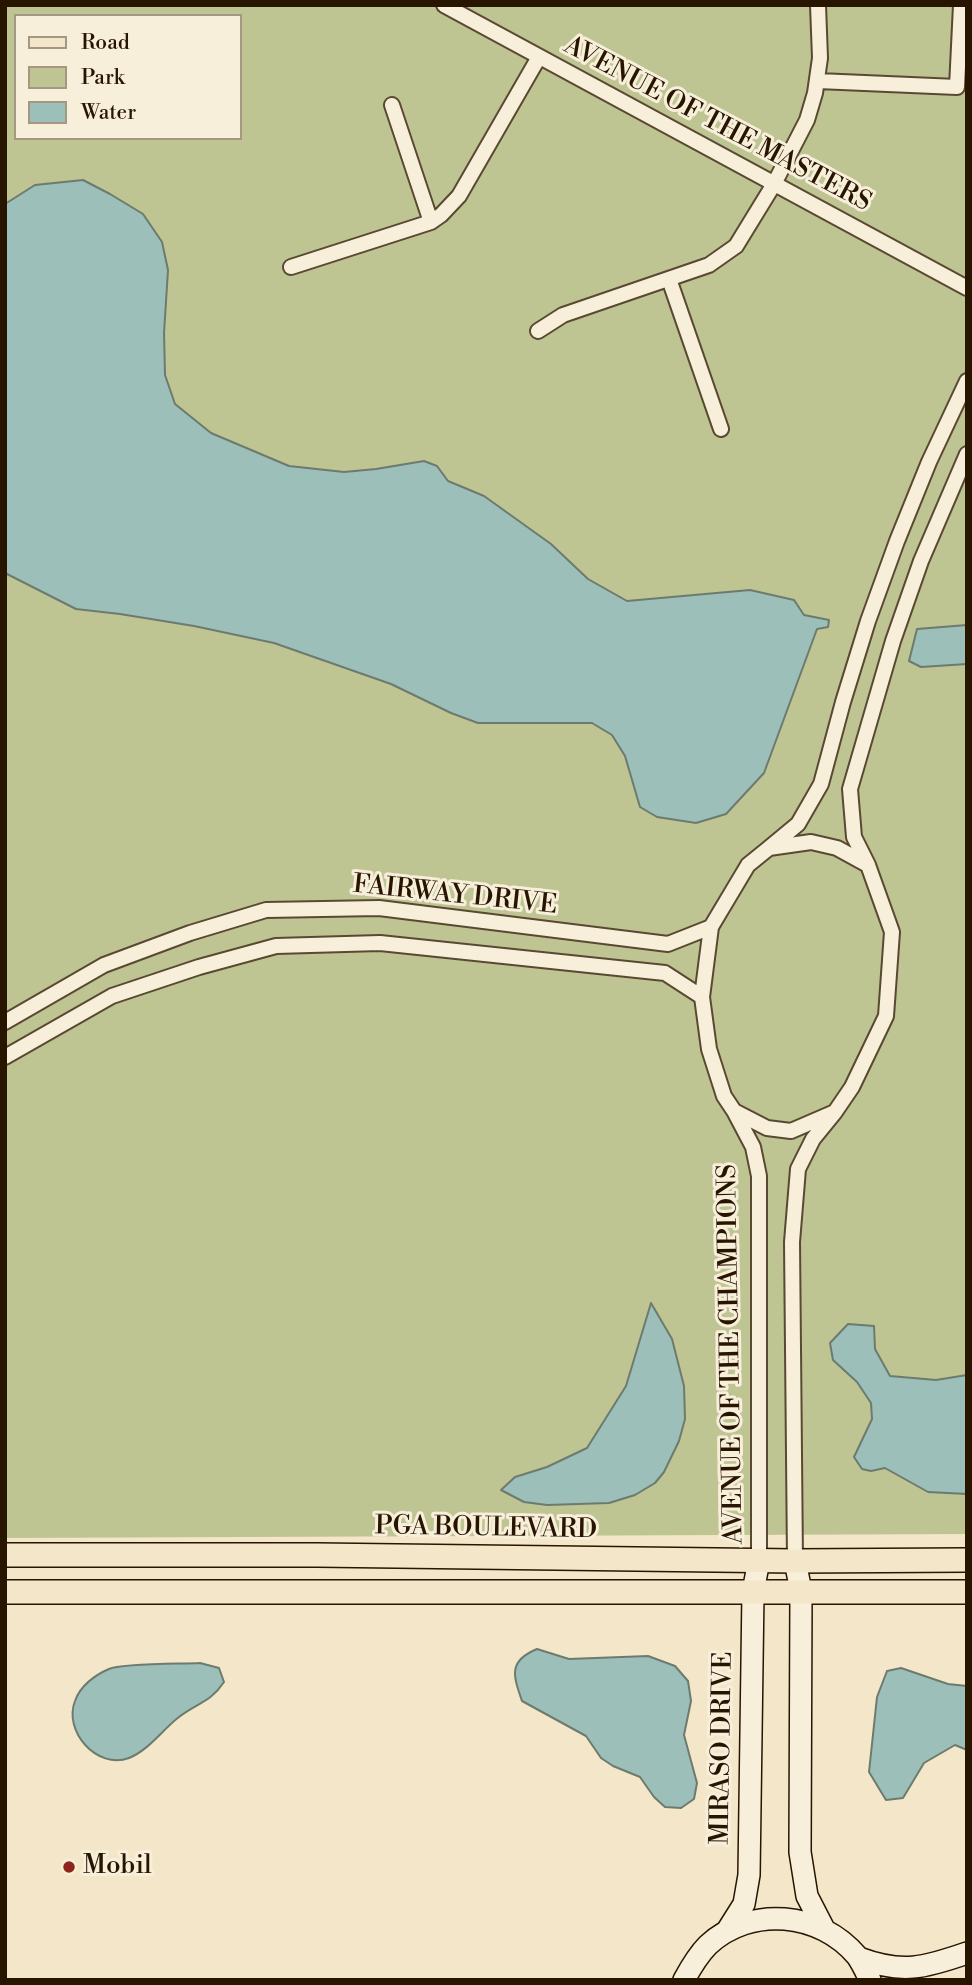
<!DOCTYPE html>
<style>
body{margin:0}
#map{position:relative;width:972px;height:1985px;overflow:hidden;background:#f4e6c8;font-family:"Libre Bodoni",serif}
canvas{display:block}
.frame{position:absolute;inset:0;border:7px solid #271500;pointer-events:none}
.legend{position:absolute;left:14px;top:14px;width:228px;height:126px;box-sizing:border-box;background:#f8efdb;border:2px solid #a49883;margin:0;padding:9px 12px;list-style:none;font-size:21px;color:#271500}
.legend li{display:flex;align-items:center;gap:14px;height:35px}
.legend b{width:35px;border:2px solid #a49883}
</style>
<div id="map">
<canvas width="972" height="1985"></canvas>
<div class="frame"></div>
<ul class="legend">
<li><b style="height:9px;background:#f4e6c8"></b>Road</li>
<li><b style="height:19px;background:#bfc493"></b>Park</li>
<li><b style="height:19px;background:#9cbfb9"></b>Water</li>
</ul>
</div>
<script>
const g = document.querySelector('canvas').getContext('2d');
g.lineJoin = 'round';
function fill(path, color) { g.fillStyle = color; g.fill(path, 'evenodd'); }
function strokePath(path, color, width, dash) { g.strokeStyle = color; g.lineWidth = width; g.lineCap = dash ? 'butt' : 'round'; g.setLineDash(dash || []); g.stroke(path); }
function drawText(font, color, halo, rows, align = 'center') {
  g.font = font + ' "Libre Bodoni",serif'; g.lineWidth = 6; g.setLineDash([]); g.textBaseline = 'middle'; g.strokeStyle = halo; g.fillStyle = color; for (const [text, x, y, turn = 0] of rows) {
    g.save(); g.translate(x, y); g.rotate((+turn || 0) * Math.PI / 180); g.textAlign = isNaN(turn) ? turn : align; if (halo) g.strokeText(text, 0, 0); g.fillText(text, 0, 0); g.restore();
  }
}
const green = new Path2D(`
 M5 5H967V1534L5 1538ZM16 16H240V138H16Z`);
const water = new Path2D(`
 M83 180 110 194 143 214 162 242 168 270 164 333 165 375 175 404 211 433 289 466 344 472 376 469 424 461 437 466 448 481 484 496 551 544 588 579 627 601 750 590 794 600 804 615 829 620 828 627 817 629 764 773 726 814 696 823 657 817 640 807 625 756 612 735 592 723H478L451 713 391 684 274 643 194 626 120 614 76 609 5 573V204L35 185Z
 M967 625V664L921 667 909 661 917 629Z
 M651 1303 672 1339 684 1386 685 1419 679 1441 664 1472 655 1483 635 1495 609 1503 547 1505 524 1502 501 1490 515 1477 547 1467 587 1448 626 1386Z
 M848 1324 874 1326 875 1349 890 1376 936 1380 967 1375V1494L928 1492 885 1468 871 1471 862 1469 854 1457 872 1419 871 1403 857 1382 833 1360 830 1343Z
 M537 1649 569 1659 648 1656 675 1666 688 1681 691 1701 684 1735 697 1783 694 1799 681 1808 665 1807 654 1797 640 1777 613 1766 601 1758 586 1736 522 1701C513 1675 508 1661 537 1649Z
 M200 1663 219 1668 224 1682C211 1702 197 1703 179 1717 162 1730 149 1750 129 1758 97 1770 63 1731 75 1701 80 1686 95 1675 109 1669 122 1663 182 1664 200 1663Z
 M901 1668 948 1684 967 1686V1750L955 1745 924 1763 903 1798 886 1800 869 1772 877 1697 887 1671Z`);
const street = new Path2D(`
 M444 5 967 288
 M818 81 957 87 961 5
 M392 105 431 222
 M291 267 431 222 441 215 459 196 539 57
 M669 279 721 429
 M538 331 563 315 709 265 736 246 774 184 807 120 815 93 820 58 818 5
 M769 848 798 824 821 784 843 702 868 621 897 541 929 462 967 381
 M868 865 854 837 850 789 893 641 921 561 967 454
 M5 1022 104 965 190 933 266 910 379 908 668 944 711 927
 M5 1057 112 996 199 967 276 946 380 943 665 973 702 997
 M734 1111 753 1147 759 1176V1560
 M795 1561 792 1242 798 1169 813 1139 835 1112 852 1087 886 1016 892 932 868 865 837 848 811 842 769 848 748 865 711 927 702 997 709 1049 724 1096 734 1111 767 1128 791 1131 835 1112`);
const secondary = new Path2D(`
 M795 1561 801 1591 800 1852 807 1896 824 1929
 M727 1931 744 1904 749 1875 753 1592 759 1560
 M859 1958C902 1974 924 1968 967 1953
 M684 1980C691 1967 698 1955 708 1945 751 1905 820 1912 857 1956 862 1963 866 1972 870 1980`);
const primary = new Path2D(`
 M5 1555H317L795 1561 967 1560
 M5 1592H967`);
const markers = [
 [69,1867,7,"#8f2418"]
];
const streetNames = [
 ["AVENUE OF THE MASTERS",717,125,28],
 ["FAIRWAY DRIVE",455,896,6],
 ["AVENUE OF THE CHAMPIONS",732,1354,-91],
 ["PGA BOULEVARD",486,1529,1],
 ["MIRASO DRIVE",723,1748,-89]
];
const poiNames = [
 ["Mobil",83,1867]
];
fill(green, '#bfc493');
fill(water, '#9cbfb9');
strokePath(water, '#6d7b6f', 2);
strokePath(street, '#5a4932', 18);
strokePath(secondary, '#271500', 24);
strokePath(primary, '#271500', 26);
strokePath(street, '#f8efdb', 14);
strokePath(secondary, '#f8efdb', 21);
strokePath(primary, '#f4e6c8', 23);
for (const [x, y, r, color] of markers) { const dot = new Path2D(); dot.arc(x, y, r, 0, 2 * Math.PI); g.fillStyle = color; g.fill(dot); strokePath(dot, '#f8efdb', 2.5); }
drawText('26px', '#271500', '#f8efdb', streetNames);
drawText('26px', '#271500', '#f8efdb', poiNames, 'left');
</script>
